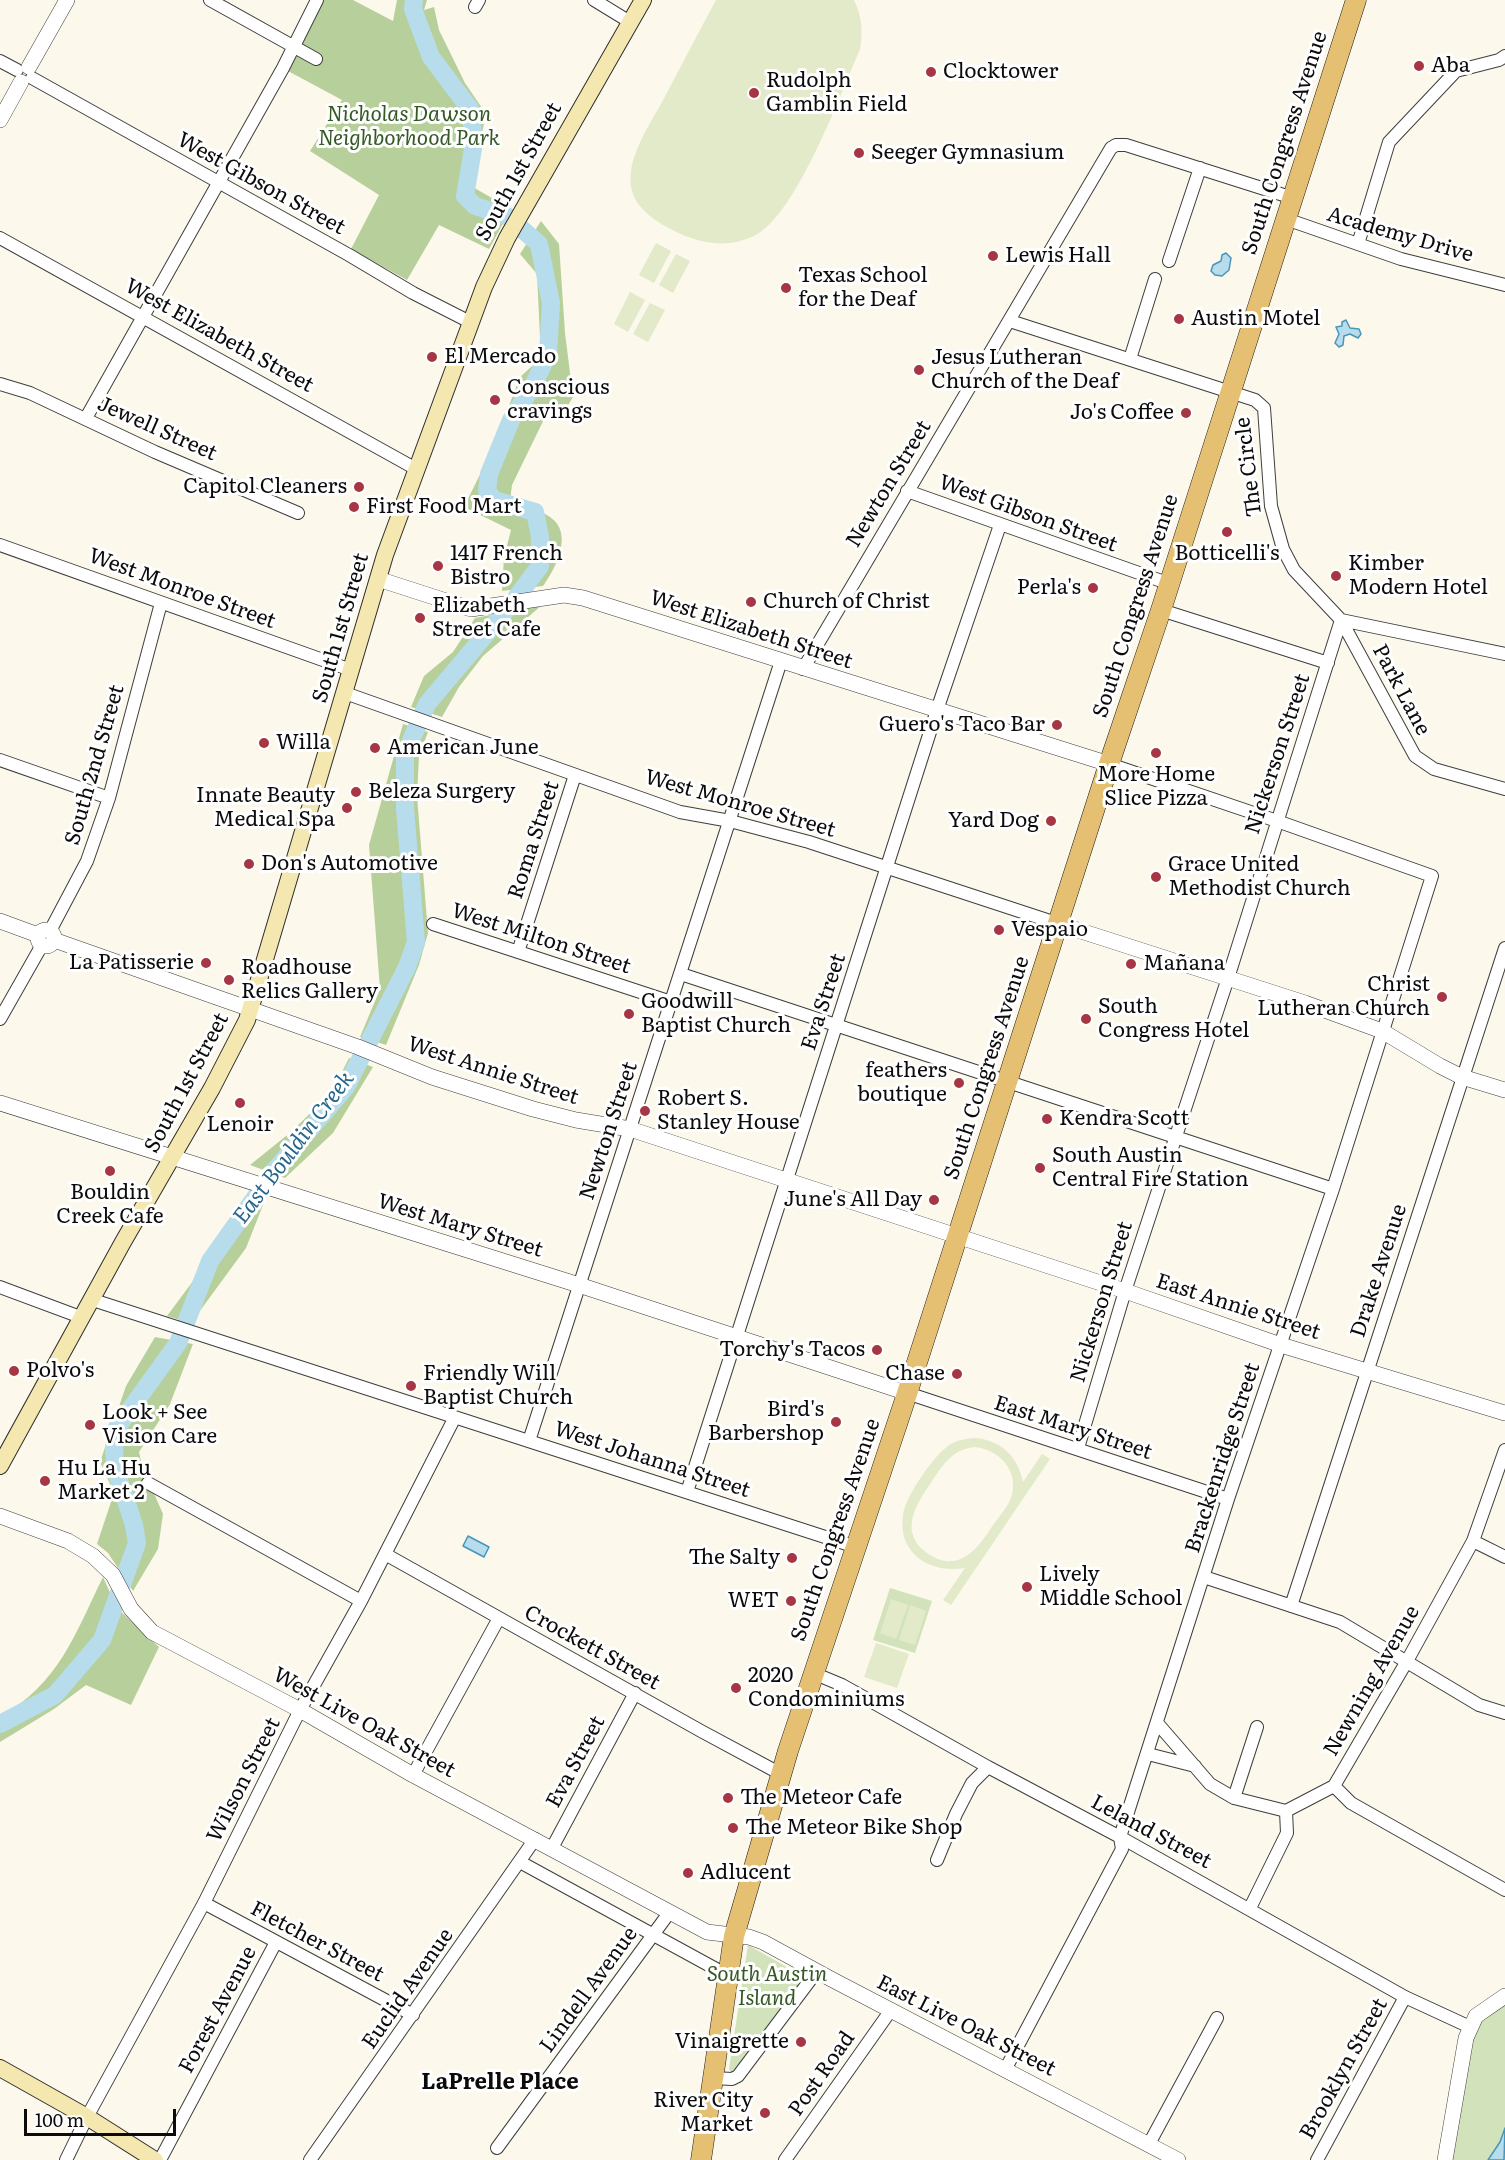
<!DOCTYPE html>
<meta charset="utf-8">
<style>
body{margin:0}
#map{position:relative;width:1505px;height:2160px;overflow:hidden;background:#fcf8eb;font-family:Literata,serif}
canvas{display:block}
.scale{position:absolute;left:24px;top:2109px;width:152px;height:27px;box-sizing:border-box;border:3px solid #0b0b0b;border-top:0;padding-left:8px;font-size:18px;line-height:21px;white-space:nowrap;color:#0b0b0b;-webkit-text-stroke:4px #fff;paint-order:stroke}
</style>
<div id="map">
<canvas width="1505" height="2160"></canvas>
<div class="scale">100 m</div>
</div>
<script>
const g = document.querySelector('canvas').getContext('2d');
g.lineJoin = 'round';
function fill(path, color) { g.fillStyle = color; g.fill(path, 'evenodd'); }
function strokePath(path, color, width, dash) { g.strokeStyle = color; g.lineWidth = width; g.lineCap = dash ? 'butt' : 'round'; g.setLineDash(dash || []); g.stroke(path); }
function drawText(font, color, halo, rows, align = 'center') {
  g.font = font + ' Literata,serif'; g.lineWidth = 6; g.setLineDash([]); g.textBaseline = 'middle'; g.strokeStyle = halo; g.fillStyle = color; for (const [text, x, y, turn = 0] of rows) {
    g.save(); g.translate(x, y); g.rotate((+turn || 0) * Math.PI / 180); g.textAlign = isNaN(turn) ? turn : align; if (halo) g.strokeText(text, 0, 0); g.fillText(text, 0, 0); g.restore();
  }
}
const green = new Path2D(`
 M890 1588 932 1601 915 1653 873 1640Z
 M748 1945 801 1975V1983L735 2072H731L729 2069Z
 M1505 2001V2160H1449L1474 2031 1479 2020Z`);
const forest = new Path2D(`
 M324 0H353L393 21 397 0H427L424 10 434 7 439 30 465 83 486 114 471 186 511 209 489 249 439 225 407 280 351 249 379 195 310 151 342 100 288 71Z
 M541 221 559 244 565 333 573 397 564 412 548 411 512 485 510 500C523 506 539 509 550 517 574 533 556 568 543 586L502 591 504 557 511 530 464 507 492 450 520 377 541 358 537 274 520 254Z
 M542 605 483 656 459 687 442 717 411 707 424 676 453 652 475 618Z
 M403 724 428 732 419 756 417 796 428 933 419 965 386 1045 360 1037 380 989 369 845Z
 M349 1058 373 1067 333 1133 285 1178 250 1165 291 1132 332 1092Z
 M247 1198 265 1200 246 1248 191 1323 167 1316 225 1238Z
 M155 1337 193 1344 170 1404 139 1452 142 1466 163 1514 158 1549 133 1591 108 1553 97 1544 114 1493 100 1462 126 1386Z
 M103 1577 117 1608 159 1647 131 1705 86 1685 54 1709 0 1742V1716C58 1686 76 1632 103 1577Z`);
const pitch = new Path2D(`
 M716 0H854C862 17 863 31 860 49 841 93 796 216 754 236 722 251 691 241 663 225 642 212 627 197 631 171 634 149 650 123 661 104 679 70 697 35 716 0Z
 M656 243 671 251 654 283 639 275Z
 M676 254 690 261 673 293 659 285Z
 M630 292 645 300 628 332 614 324Z
 M650 303 665 310 648 342 633 334Z
 M973 1438C1000 1439 1018 1456 1023 1482L1042 1454 1050 1459 951 1605 943 1600 965 1568C931 1574 897 1554 903 1515 905 1497 935 1453 951 1444 958 1440 966 1439 973 1438ZM974 1447C1000 1449 1020 1472 1011 1498 1007 1508 999 1517 993 1525 978 1549 958 1575 927 1553 899 1533 915 1506 930 1484 942 1466 951 1450 974 1447Z
 M891 1599 908 1605 896 1639 880 1633Z
 M910 1605 926 1611 915 1645 899 1640Z
 M876 1643 909 1654 897 1688 864 1677Z`);
const water = new Path2D(`
 M1226 253 1231 258 1229 270 1222 276 1215 275 1211 271 1213 265 1221 261 1222 255Z
 M1346 320 1350 328 1359 329 1361 334 1358 338 1350 334 1344 336 1343 345 1339 347 1335 343 1339 334 1336 327 1342 326V322Z
 M468 1536 489 1547 484 1557 463 1546Z
 M1505 2128 1504 2160H1488L1500 2142Z`);
const river = new Path2D(`
 M0 1724 55 1695 102 1640 137 1543 134 1525 115 1468 114 1447 116 1429 178 1343 210 1261 274 1171 346 1087 407 967 416 942 405 808V754L427 704 513 602 540 566V537L535 512 494 500 487 491 489 474 511 420 534 384 548 354 551 303 539 244 507 216 475 206 465 196 474 143 470 109 431 57 413 9 414 0`);
const minor = new Path2D(`
 M210 0 316 59
 M594 0 630 22
 M475 7 479 0
 M0 61 17 70
 M32 78 349 255 413 293 472 323
 M1286 219 1401 259 1505 285
 M0 238 418 470
 M1358 244 1389 142 1456 71 1499 60 1505 56
 M1169 261 1200 168
 M1010 321 1255 400 1264 408 1271 506 1283 549 1294 570 1341 620 1505 654
 M1130 359 1155 279
 M0 384 30 393 155 452 298 513
 M86 418 283 68 317 0
 M907 491 1170 584
 M0 545 351 670
 M1161 610 1328 663
 M1341 620 1415 756 1434 769 1505 789
 M803 669 1111 148 1116 145H1126L1293 198
 M345 693 680 812 730 821 809 842 1059 924
 M0 760 109 798
 M433 924 671 1002
 M50 931 87 861 109 798 161 603
 M518 952 575 775
 M681 974 1333 1189
 M0 1019 42 945
 M0 1287 83 1318
 M93 1300 856 1547
 M907 1393 1228 1499
 M529 1441 781 661
 M1078 1448 1125 1291 1228 978 1341 620
 M148 1483 361 1601
 M687 1492 937 710 1000 525
 M1473 1541 1505 1557
 M385 1554 701 1731 781 1774
 M1204 1577 1340 1622 1479 1705 1505 1713
 M1291 1606 1505 948
 M813 1673 842 1685 988 1767 1120 1837 1405 1997 1470 2027
 M1158 1724 1210 1784 1234 1798 1286 1811
 M1148 1754 1195 1766
 M413 1775 499 1618
 M1334 1786 1351 1803 1505 1890
 M1234 1798 1257 1727
 M552 1848 635 1693
 M937 1860 956 1814 972 1783 988 1767
 M520 1862 727 1975
 M204 1903 413 2015
 M1250 1908 1287 1833 1286 1811 1334 1786 1407 1661 1473 1541 1505 1450
 M1005 2070 1122 1849 1120 1837 1228 1499 1333 1189 1432 876 1277 821 1109 764
 M713 2078 732 2079 738 2076 817 1971
 M1149 2144 1217 2018
 M497 2148 669 1913
 M66 2160 87 2117 204 1903 300 1710 361 1601 455 1417
 M160 2160 276 1942
 M310 2160 535 1839
 M785 2160 891 2010
 M1317 2160 1405 1997`);
const tertiary = new Path2D(`
 M29 67 67 0
 M0 120 21 82
 M378 579 471 609 564 595 583 598 1109 764
 M0 921 38 935
 M1059 924 1305 1003 1382 1031 1440 1066 1462 1077 1505 1090
 M38 938a8 8 0 1 1 16 0a8 8 0 1 1-16 0Z
 M54 940 358 1047 432 1077 533 1109 576 1120 630 1129 1125 1291 1281 1345 1505 1413
 M0 1103 579 1285 907 1393
 M0 1516 68 1541 93 1556 113 1575 131 1609 152 1632 300 1710 413 1775 707 1932 749 1937 763 1942 831 1979 1178 2160
 M1445 2160 1466 2038 1476 2016 1505 1996`);
const secondary = new Path2D(`
 M0 1466 123 1242 212 1088 247 1020 385 555 484 287 507 238 643 0
 M0 2068 87 2117 155 2160`);
const primary = new Path2D(`
 M701 2160 734 1936 788 1751 903 1406 1109 764 1161 610 1356 0`);
const markers = [
 [1419,66,6,"#a73645"],
 [931,72,6,"#a73645"],
 [754,93,6,"#a73645"],
 [859,153,6,"#a73645"],
 [993,256,6,"#a73645"],
 [786,288,6,"#a73645"],
 [1179,319,6,"#a73645"],
 [432,357,6,"#a73645"],
 [919,370,6,"#a73645"],
 [495,400,6,"#a73645"],
 [1186,413,6,"#a73645"],
 [359,487,6,"#a73645"],
 [354,507,6,"#a73645"],
 [1227,532,6,"#a73645"],
 [438,566,6,"#a73645"],
 [1336,576,6,"#a73645"],
 [1093,588,6,"#a73645"],
 [751,602,6,"#a73645"],
 [420,618,6,"#a73645"],
 [1057,725,6,"#a73645"],
 [264,743,6,"#a73645"],
 [375,748,6,"#a73645"],
 [1156,753,6,"#a73645"],
 [356,792,6,"#a73645"],
 [347,808,6,"#a73645"],
 [1051,821,6,"#a73645"],
 [249,864,6,"#a73645"],
 [1156,877,6,"#a73645"],
 [999,930,6,"#a73645"],
 [206,963,6,"#a73645"],
 [1131,964,6,"#a73645"],
 [229,980,6,"#a73645"],
 [1442,997,6,"#a73645"],
 [629,1014,6,"#a73645"],
 [1086,1019,6,"#a73645"],
 [959,1083,6,"#a73645"],
 [240,1103,6,"#a73645"],
 [645,1111,6,"#a73645"],
 [1047,1119,6,"#a73645"],
 [1040,1168,6,"#a73645"],
 [110,1171,6,"#a73645"],
 [934,1200,6,"#a73645"],
 [877,1350,6,"#a73645"],
 [14,1371,6,"#a73645"],
 [957,1374,6,"#a73645"],
 [411,1386,6,"#a73645"],
 [836,1422,6,"#a73645"],
 [90,1425,6,"#a73645"],
 [45,1481,6,"#a73645"],
 [792,1558,6,"#a73645"],
 [1027,1587,6,"#a73645"],
 [791,1601,6,"#a73645"],
 [736,1688,6,"#a73645"],
 [728,1798,6,"#a73645"],
 [733,1828,6,"#a73645"],
 [688,1873,6,"#a73645"],
 [801,2042,6,"#a73645"],
 [765,2113,6,"#a73645"]
];
const poiNames = [
 ["Aba",1431,66],
 ["Clocktower",943,72],
 ["Rudolph",766,81],
 ["Gamblin Field",766,105],
 ["Seeger Gymnasium",871,153],
 ["Lewis Hall",1005,256],
 ["Texas School",798,276],
 ["for the Deaf",798,300],
 ["Austin Motel",1191,319],
 ["El Mercado",444,357],
 ["Jesus Lutheran",931,358],
 ["Church of the Deaf",931,382],
 ["Conscious",507,388],
 ["cravings",507,412],
 ["Jo's Coffee",1174,413,"right"],
 ["Capitol Cleaners",347,487,"right"],
 ["First Food Mart",366,507],
 ["1417 French",450,554],
 ["Bistro",450,578],
 ["Botticelli's",1227,554,"center"],
 ["Kimber",1348,564],
 ["Modern Hotel",1348,588],
 ["Perla's",1081,588,"right"],
 ["Church of Christ",763,602],
 ["Elizabeth",432,606],
 ["Street Cafe",432,630],
 ["Guero's Taco Bar",1045,725,"right"],
 ["Willa",276,743],
 ["American June",387,748],
 ["More Home",1156,775,"center"],
 ["Slice Pizza",1156,799,"center"],
 ["Beleza Surgery",368,792],
 ["Innate Beauty",335,796,"right"],
 ["Medical Spa",335,820,"right"],
 ["Yard Dog",1039,821,"right"],
 ["Don's Automotive",261,864],
 ["Grace United",1168,865],
 ["Methodist Church",1168,889],
 ["Vespaio",1011,930],
 ["La Patisserie",194,963,"right"],
 ["Mañana",1143,964],
 ["Roadhouse",241,968],
 ["Relics Gallery",241,992],
 ["Christ",1430,985,"right"],
 ["Lutheran Church",1430,1009,"right"],
 ["Goodwill",641,1002],
 ["Baptist Church",641,1026],
 ["South",1098,1007],
 ["Congress Hotel",1098,1031],
 ["feathers",947,1071,"right"],
 ["boutique",947,1095,"right"],
 ["Robert S.",657,1099],
 ["Stanley House",657,1123],
 ["Kendra Scott",1059,1119],
 ["Lenoir",240,1125,"center"],
 ["South Austin",1052,1156],
 ["Central Fire Station",1052,1180],
 ["Bouldin",110,1193,"center"],
 ["Creek Cafe",110,1217,"center"],
 ["June's All Day",922,1200,"right"],
 ["Torchy's Tacos",865,1350,"right"],
 ["Polvo's",26,1371],
 ["Friendly Will",423,1374],
 ["Baptist Church",423,1398],
 ["Chase",945,1374,"right"],
 ["Bird's",824,1410,"right"],
 ["Barbershop",824,1434,"right"],
 ["Look + See",102,1413],
 ["Vision Care",102,1437],
 ["Hu La Hu",57,1469],
 ["Market 2",57,1493],
 ["The Salty",780,1558,"right"],
 ["Lively",1039,1575],
 ["Middle School",1039,1599],
 ["WET",779,1601,"right"],
 ["2020",748,1676],
 ["Condominiums",748,1700],
 ["The Meteor Cafe",740,1798],
 ["The Meteor Bike Shop",745,1828],
 ["Adlucent",700,1873],
 ["Vinaigrette",789,2042,"right"],
 ["River City",753,2101,"right"],
 ["Market",753,2125,"right"]
];
const parkNames = [
 ["Nicholas Dawson",409,115],
 ["Neighborhood Park",409,139],
 ["South Austin",767,1975],
 ["Island",767,1999]
];
const streetNames = [
 ["South Congress Avenue",1285,143,-72],
 ["South 1st Street",519,172,-61],
 ["West Gibson Street",261,184,29],
 ["Academy Drive",1400,235,16],
 ["West Elizabeth Street",219,336,29],
 ["Jewell Street",157,429,24],
 ["The Circle",1249,467,-97],
 ["Newton Street",889,484,-59],
 ["West Gibson Street",1028,514,20],
 ["West Monroe Street",182,589,20],
 ["South Congress Avenue",1136,606,-72],
 ["South 1st Street",341,628,-74],
 ["West Elizabeth Street",751,630,18],
 ["Park Lane",1401,690,62],
 ["Nickerson Street",1278,754,-72],
 ["South 2nd Street",95,765,-74],
 ["West Monroe Street",740,804,16],
 ["Roma Street",534,840,-72],
 ["West Milton Street",541,939,18],
 ["Eva Street",824,1002,-72],
 ["South Congress Avenue",987,1068,-72],
 ["West Annie Street",493,1071,18],
 ["South 1st Street",187,1083,-62],
 ["Newton Street",609,1131,-72],
 ["West Mary Street",460,1226,17],
 ["Drake Avenue",1379,1271,-72],
 ["Nickerson Street",1102,1302,-73],
 ["East Annie Street",1238,1307,18],
 ["East Mary Street",1073,1428,18],
 ["Brackenridge Street",1223,1458,-72],
 ["West Johanna Street",652,1460,18],
 ["South Congress Avenue",836,1530,-71],
 ["Crockett Street",592,1648,29],
 ["Newning Avenue",1372,1681,-60],
 ["West Live Oak Street",364,1723,29],
 ["Eva Street",576,1762,-62],
 ["Wilson Street",244,1780,-63],
 ["Leland Street",1151,1832,28],
 ["Fletcher Street",317,1942,28],
 ["Euclid Avenue",408,1989,-55],
 ["Lindell Avenue",589,1990,-54],
 ["Forest Avenue",218,2010,-62],
 ["East Live Oak Street",966,2026,27],
 ["Brooklyn Street",1344,2069,-61],
 ["Post Road",822,2074,-55]
];
const waterNames = [
 ["East Bouldin Creek",294,1148,-53]
];
const neighbourhoodNames = [
 ["LaPrelle Place",500,2083]
];
fill(green, '#d2e2ba');
fill(forest, '#b7d09b');
fill(pitch, '#e2eaca');
fill(water, '#b7dded');
strokePath(water, '#4895ba', 1.5);
strokePath(river, '#b7dded', 18);
strokePath(minor, '#3e3e3e', 14);
strokePath(tertiary, '#3e3e3e', 16);
strokePath(secondary, '#2d2d2d', 18);
strokePath(primary, '#1c1c1c', 21);
strokePath(minor, '#fff', 12);
strokePath(tertiary, '#fff', 15);
strokePath(secondary, '#f4e7af', 16);
strokePath(primary, '#e6c072', 20);
for (const [x, y, r, color] of markers) { const dot = new Path2D(); dot.arc(x, y, r, 0, 2 * Math.PI); g.fillStyle = color; g.fill(dot); strokePath(dot, '#fff', 2); }
drawText('21px', '#0b0b0b', '#fff', poiNames, 'left');
drawText('italic 21px', '#345925', '#fff', parkNames);
drawText('21px', '#0b0b0b', '#fff', streetNames);
drawText('italic 22px', '#26678b', '#fff', waterNames);
drawText('bold 22px', '#0b0b0b', '#fff', neighbourhoodNames);
</script>
